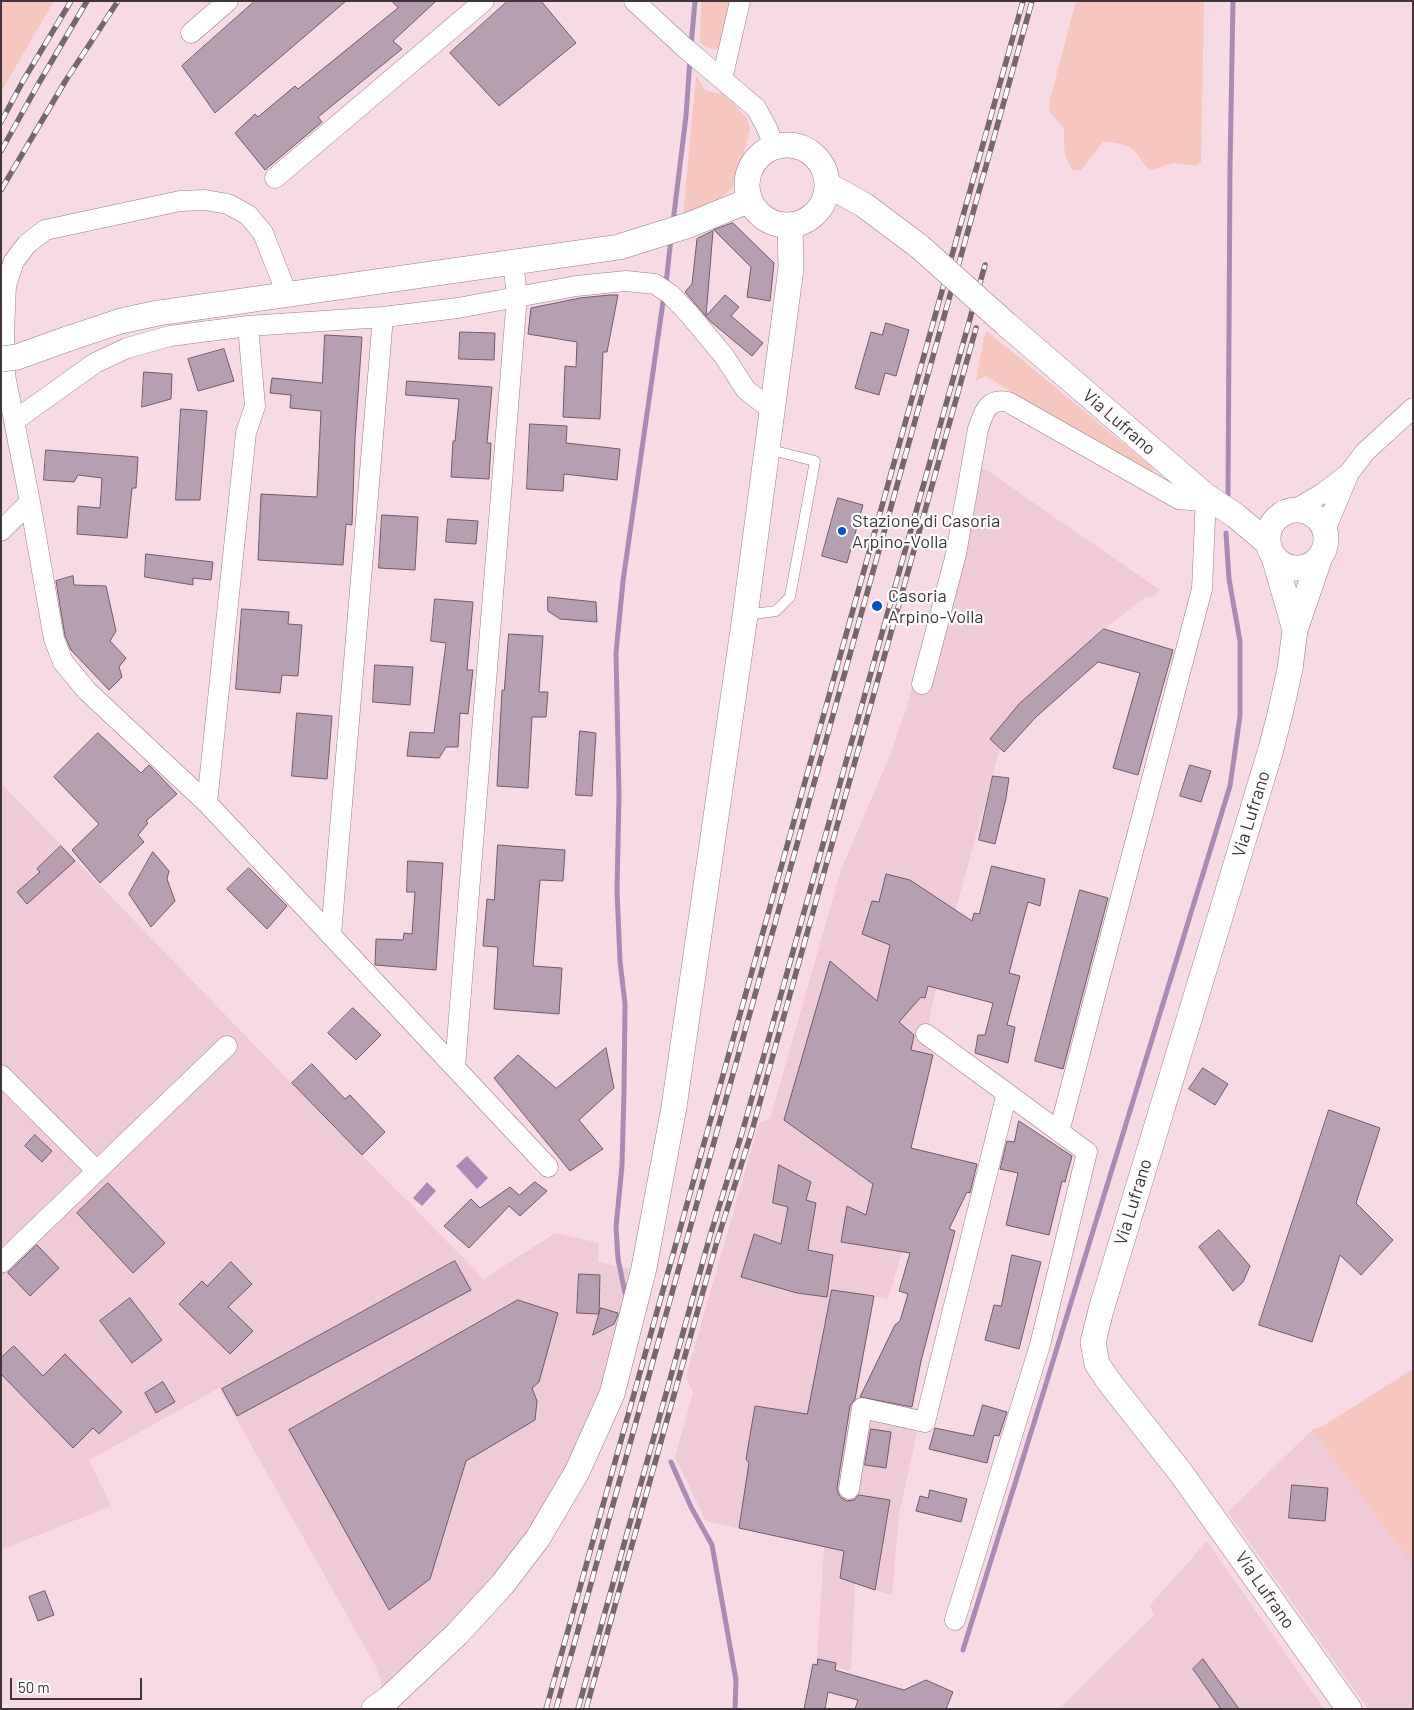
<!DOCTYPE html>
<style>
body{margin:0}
#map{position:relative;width:1414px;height:1710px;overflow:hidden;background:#f8dae5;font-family:Barlow,sans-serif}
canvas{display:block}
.frame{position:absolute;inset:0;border:2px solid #403539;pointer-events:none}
.scale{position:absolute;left:10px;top:1678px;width:132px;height:22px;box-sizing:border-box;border:2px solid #403539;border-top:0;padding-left:6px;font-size:15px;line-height:18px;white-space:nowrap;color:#403539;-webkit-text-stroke:4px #fff;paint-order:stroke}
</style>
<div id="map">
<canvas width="1414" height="1710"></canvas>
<div class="frame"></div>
<div class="scale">50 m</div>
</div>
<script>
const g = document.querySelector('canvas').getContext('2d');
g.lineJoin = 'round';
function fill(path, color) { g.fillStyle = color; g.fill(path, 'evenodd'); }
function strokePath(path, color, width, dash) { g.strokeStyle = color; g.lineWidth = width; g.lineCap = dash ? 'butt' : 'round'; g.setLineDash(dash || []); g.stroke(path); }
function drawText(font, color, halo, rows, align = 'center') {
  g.font = font + ' Barlow,sans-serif'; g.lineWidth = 4.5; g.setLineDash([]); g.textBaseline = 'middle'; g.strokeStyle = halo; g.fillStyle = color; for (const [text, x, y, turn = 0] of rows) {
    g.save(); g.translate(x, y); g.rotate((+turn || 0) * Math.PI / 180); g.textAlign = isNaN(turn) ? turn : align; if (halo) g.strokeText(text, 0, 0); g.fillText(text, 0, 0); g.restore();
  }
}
const built = new Path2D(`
 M979 465 1160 590 1155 596 1144 598 1104 629 1019 704 990 739 1000 748 956 908 929 1018 933 1055 897 1209 913 1215 888 1299 874 1296 857 1396 922 1410 899 1514 892 1595 855 1584 851 1671 817 1661 824 1547 706 1521 675 1457 693 1393 686 1377 759 1123 770 1119 841 870 890 755 907 707 950 544Z
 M1 783 325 1118 484 1279 555 1233 599 1243 598 1262 633 1270 602 1388 566 1472 534 1526 495 1579 448 1631 384 1690 375 1665 219 1388 89 1460 111 1506 1 1550Z
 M1312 1430 1413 1566V1709H1368L1228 1512Z
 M1207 1541 1324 1709H1059L1154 1615 1150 1605Z`);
const green = new Path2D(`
 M1 1H54L1 92Z
 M701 1H732L721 47C712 51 707 48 700 42Z
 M1076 1H1204L1201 162 1197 166 1173 163 1151 170C1143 164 1143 163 1138 155 1131 144 1115 142 1103 142L1081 170H1073C1063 157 1064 145 1064 128L1049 111 1050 99Z
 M696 75 705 90 719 94 722 91 747 118 750 128 737 181 729 191 715 202 683 217Z
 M987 331 1153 468V471L1152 473 1034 406 989 378 985 376 976 381 984 337Z
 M1413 1369V1566L1312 1430 1323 1426Z`);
const water = new Path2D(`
 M467 1156 488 1178 477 1189 456 1166Z
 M427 1182 436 1191 422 1206 413 1198Z`);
const stream = new Path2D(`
 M691 46 695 1
 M673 222 686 116 690 59
 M666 284 671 238
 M1228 496 1230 167 1233 1
 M625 1293 618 1259 616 1227 622 1166 624 1091 625 1004 620 961 617 891 619 795 616 653 623 581 664 295
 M671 1462 691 1507 712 1545 736 1680 735 1709
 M963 1650 1033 1426 1230 786 1240 716V641L1229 579 1226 533`);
const building = new Path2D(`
 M255 1H346L215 113 182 66Z
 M392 1H436L393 41 402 49 318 117 322 122 265 170 235 133 255 114 258 117 295 86 298 89 398 8Z
 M508 1H541L576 43 499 106 450 53Z
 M733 223 774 263 770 301 747 297 751 267 714 230Z
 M713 231 706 316 725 295 739 307 731 316 763 343 752 356 710 321 685 292 692 284 697 239Z
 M610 295H618L607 352H603L600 419 563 417 565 366 576 367 577 342 528 334 531 308 580 298Z
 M886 323 909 330 896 376 885 373 879 395 855 388 871 332 882 335Z
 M460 332 495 333 494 360 459 359Z
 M325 335 362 337 355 438 352 525 346 524 343 565 258 560 261 494 317 497 321 411 290 408 291 395 270 393 272 378 322 383Z
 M224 349 234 381 198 391 188 359Z
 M144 372 172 374 171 399 142 407Z
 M407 381 492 387 487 443H491L489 479 451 477 453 441H455L459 399 406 395Z
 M181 409 207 411 200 500H176Z
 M530 424 567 426 566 443 620 449 617 480 564 474 563 491 527 489Z
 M46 450 138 457 136 488H132L127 538 77 534 78 506 100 508 102 478 78 475 74 482 44 480Z
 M838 498 863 505 847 563 822 556Z
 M382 515 418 517 415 570 379 568Z
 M448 519 478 521 476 544 446 542Z
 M146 554 213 562 211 580 193 578V585L145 577Z
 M73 576 74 585 106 586 116 631 110 641 126 658 119 667 122 677 109 690 71 650 65 636 56 581Z
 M548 597 596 602 597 622 560 619 548 611Z
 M435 599 473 602 467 670H473L468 714 460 713 458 747H446L439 758 407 756 410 732 434 733 446 643 431 641Z
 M242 609 289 612 288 624 302 625 298 676 282 675 280 693 236 689Z
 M1104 629 1173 650 1138 775 1113 768 1140 673 1098 662 1036 717 1004 752 990 739 1019 704Z
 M509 634 543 636 539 692H548L546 717H532L528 788 497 786 502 690H504Z
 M375 665 413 667 410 705 373 702Z
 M297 713 332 716 327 779 292 776Z
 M580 731 596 733 592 796 576 795Z
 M98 733 141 773 149 765 177 794 146 821 148 823 138 835 144 842 100 883 72 850 99 824 54 777Z
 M1190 765 1211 771 1201 802 1180 796Z
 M993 776 1009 778 1006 798 995 844 979 840Z
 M498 845 565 850 563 881 540 880 533 966 562 968 559 1014 494 1009 498 947 483 946 487 899 494 900Z
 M61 846 75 861 27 904 17 892 40 872 37 869Z
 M153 852 169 871 167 879 175 901 151 927 129 894Z
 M408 861 443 863 436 970 375 965 376 939 403 940 404 933 412 934 415 892H407Z
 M992 866 1045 879 1040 906 1028 902 1009 973 1020 976 1007 1025 1015 1027 1008 1063 975 1053 978 1035H985L993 1003 928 986 925 998 921 997 899 1022 914 1035 911 1050 933 1055 911 1148 977 1164 970 1193 967 1192 949 1229 955 1231 921 1361 912 1407 860 1397 895 1325 900 1321 908 1294 899 1291 910 1253 841 1242 847 1206 866 1215 873 1184 784 1120 830 961 877 1001 890 945 862 934 872 901 879 902 886 874 910 880 972 921 974 913 979 914Z
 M249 868 287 906 267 929 227 889Z
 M1080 890 1108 898 1063 1069 1035 1061Z
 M353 1008 381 1035 356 1060 328 1033Z
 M606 1048 614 1088 579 1120 603 1149 570 1171 494 1078 518 1055 556 1088Z
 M312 1064 345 1099 350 1095 385 1132 362 1155 292 1083Z
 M1203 1068 1228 1084 1215 1105 1189 1089Z
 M1329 1110 1380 1128 1356 1203 1393 1240 1361 1275 1340 1255 1312 1342 1259 1325Z
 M1019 1121 1072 1156 1065 1182 1062 1181 1049 1235 1006 1225 1018 1173 1000 1169 1007 1141 1014 1142Z
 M35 1135 52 1151 42 1162 25 1146Z
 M779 1165 811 1182 806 1200 816 1203 808 1250 833 1255 827 1297 797 1293 741 1277 754 1234 781 1244 788 1207 773 1203Z
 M535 1182 547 1191 520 1216 509 1206 469 1248 444 1226 471 1199 480 1208 510 1187 519 1195Z
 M108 1183 165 1243 133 1273 77 1213Z
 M1219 1230 1250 1266 1243 1282 1233 1291 1199 1247Z
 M37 1245 59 1268 30 1296 8 1273Z
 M1012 1255 1041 1262 1019 1349 985 1340 994 1305 1001 1306Z
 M455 1261 471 1290 237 1416 222 1389Z
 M231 1262 252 1284 228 1307 253 1331 230 1354 179 1304 202 1281 207 1286Z
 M579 1274 600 1275 599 1314 577 1313Z
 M832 1290 874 1296 855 1399 850 1406 837 1488 838 1493 841 1498 847 1501 854 1500 859 1495 890 1500 875 1590 840 1578 844 1551 739 1528 749 1463 746 1459 755 1406 807 1414Z
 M130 1298 162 1340 132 1363 100 1321Z
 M518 1300 558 1313 539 1382 532 1388 537 1401 535 1420 466 1461 430 1579 389 1610 289 1430Z
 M601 1308 618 1313 617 1317 614 1324 593 1335Z
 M14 1346 43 1376 65 1354 122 1412 99 1434 93 1428 73 1448 1 1374V1358Z
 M163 1382 175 1402 156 1413 145 1393Z
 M983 1405 1007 1412 999 1436 994 1435 987 1463 929 1449 935 1428 973 1436Z
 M871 1429 891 1432 886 1468 865 1465Z
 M1292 1485 1328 1488 1325 1521 1289 1518Z
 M930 1490 967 1499 961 1522 916 1511 920 1496 928 1498Z
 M45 1591 54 1615 38 1621 29 1597Z
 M818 1659 836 1663 835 1670 904 1690 926 1680 953 1692 946 1709H855L858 1700 828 1692 825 1709H804L813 1664 817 1665Z
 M1203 1659 1226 1691 1239 1709H1221L1193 1669Z`);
const service = new Path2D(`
 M746 615 776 611 790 597 815 461 767 449`);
const minor = new Path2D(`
 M634 1 684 47 756 108 767 128 774 146
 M191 33 228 1
 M722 79 740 1
 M275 178 484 1
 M287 294 263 233 248 215 228 204 205 200 180 201 45 230 27 244 14 261 6 285 4 333 5 375 30 502 54 639 63 662 87 691 207 803 548 1167
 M14 421 95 363 127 348 170 336 248 326 383 317 458 308 576 286 626 281 655 284 670 294 689 314 724 356 746 390 772 410
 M1296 509 1323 493 1348 474
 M1325 530 1349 473 1365 452 1413 408
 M1 531 30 502
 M922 684 956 554 978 429C984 412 987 398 1008 402L1179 499 1200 501 1206 496
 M207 803 246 433 255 406 248 326
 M331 935 383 317
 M926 1034 1087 1152 1040 1345 955 1620
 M455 1067 517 296 513 262
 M1 1075 97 1171
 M1059 1132 1202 589 1206 496
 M1 1263 227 1046
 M849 1489 862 1408 925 1422 1007 1093`);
const tertiary = new Path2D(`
 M747 185a40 40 0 1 1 80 0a40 40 0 1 1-80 0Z
 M828 185 864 205 920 247
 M1006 324 1206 496 1236 516 1268 543
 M67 339 121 321 158 313 619 247 689 225 750 200
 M1268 539a29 29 0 1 1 58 0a29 29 0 1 1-58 0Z
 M1274 557 1295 630
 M1320 557 1295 630 1290 669 1281 710 1271 749 1101 1310 1093 1342 1097 1364 1110 1383 1181 1473 1349 1709
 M374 1709 388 1699 457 1634 502 1585 538 1538 577 1472 612 1394 644 1268 674 1107 745 616 791 268 790 225`);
const rail = new Path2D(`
 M1 122 23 81 71 1
 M1 151 36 88 87 1
 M1 190 66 80 118 1
 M546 1709 1023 1
 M556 1709 1032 1
 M578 1709 710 1236 742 1133 766 1048 985 265
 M586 1709 718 1238 751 1134 976 328`);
const tertiaryBridge = new Path2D(`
 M920 247 1006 324
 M1 359 17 357 67 339`);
const markers = [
 [842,531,5,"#0754be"],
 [877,606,6,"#0754be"]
];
const streetNames = [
 ["Via Lufrano",1119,422,41],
 ["Via Lufrano",1251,814,-73],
 ["Via Lufrano",1133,1202,-73],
 ["Via Lufrano",1265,1590,55]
];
const poiNames = [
 ["Stazione di Casoria",852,521],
 ["Arpino-Volla",852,542],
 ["Casoria",888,596],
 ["Arpino-Volla",888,617]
];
fill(built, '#efcad7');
fill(green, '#f5c7be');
fill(water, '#a88cb4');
strokePath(stream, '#a88cb4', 5);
fill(building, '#b69fb0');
strokePath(building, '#6f5a6a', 1);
strokePath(service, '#987d87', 11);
strokePath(minor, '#987d87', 21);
strokePath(tertiary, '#987d87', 26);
strokePath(service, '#fff', 10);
strokePath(minor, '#fff', 20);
strokePath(tertiary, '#fff', 25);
strokePath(rail, '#77666d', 5.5);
strokePath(rail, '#fff', 4, [11]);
strokePath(tertiaryBridge, '#987d87', 26, []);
strokePath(tertiaryBridge, '#fff', 25);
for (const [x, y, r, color] of markers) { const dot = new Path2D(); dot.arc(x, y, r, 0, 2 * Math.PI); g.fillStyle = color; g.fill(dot); strokePath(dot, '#fff', 2); }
drawText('18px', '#403539', '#fff', streetNames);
drawText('18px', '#403539', '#fff', poiNames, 'left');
</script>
